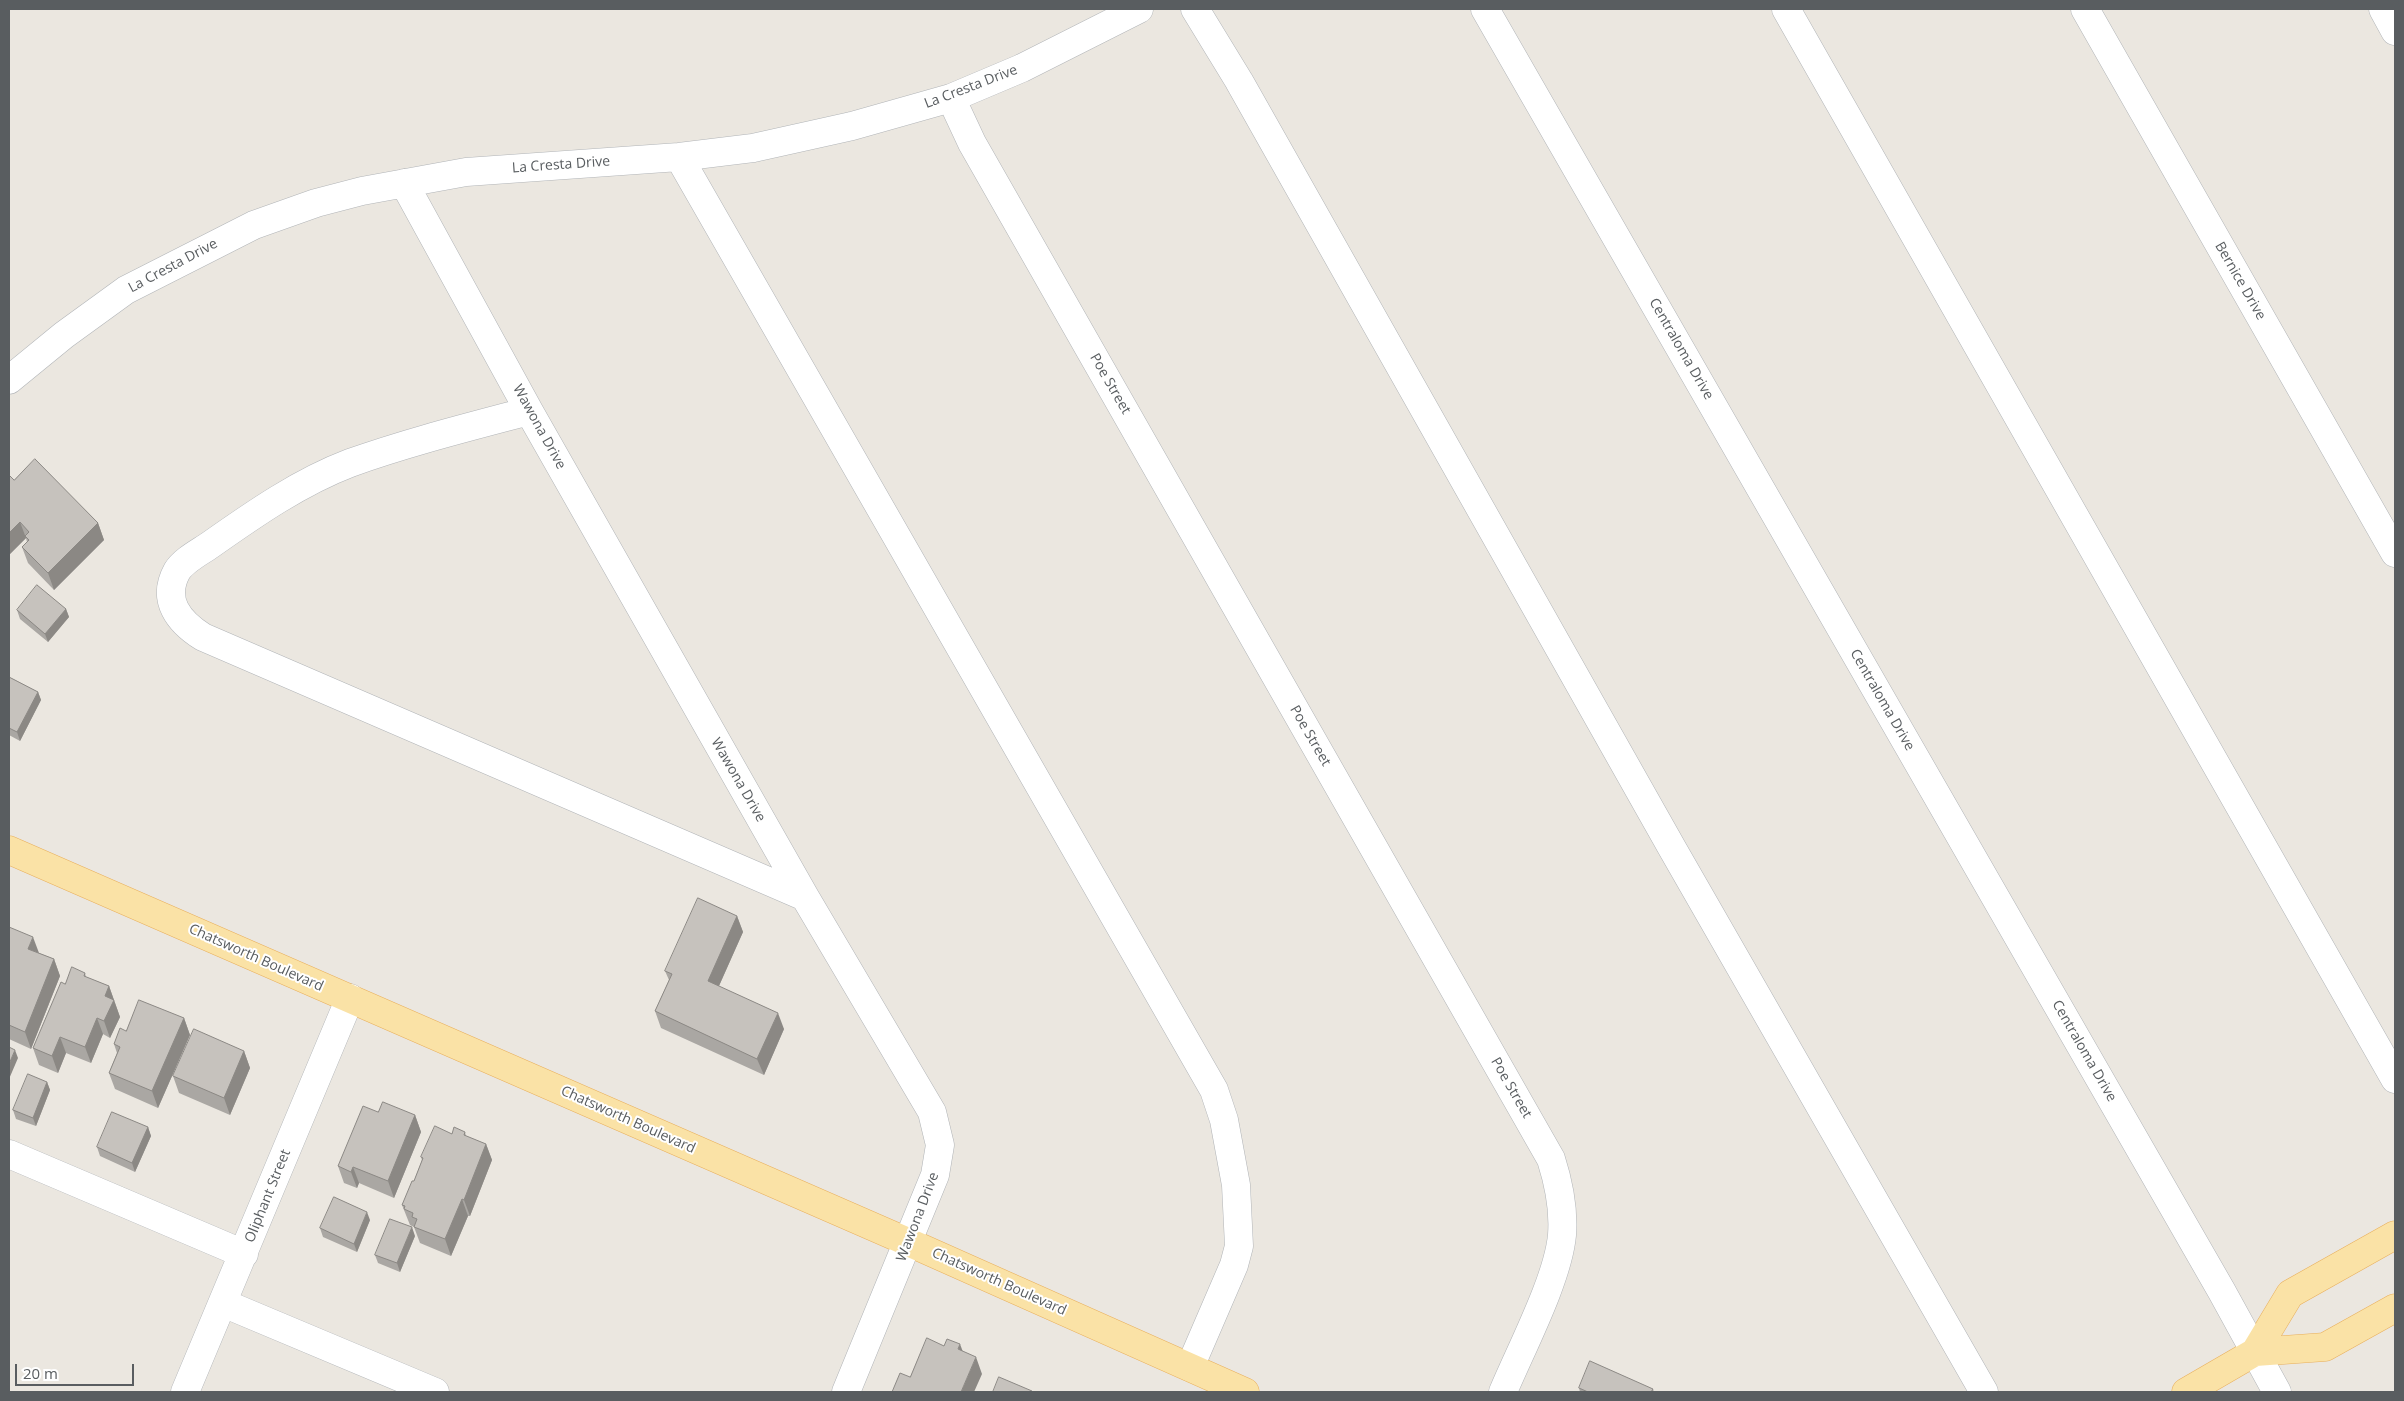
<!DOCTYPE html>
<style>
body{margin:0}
#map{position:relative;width:2404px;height:1401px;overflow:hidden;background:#ebe7e0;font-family:"Open Sans",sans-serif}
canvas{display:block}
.frame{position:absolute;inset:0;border:10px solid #595d60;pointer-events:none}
.scale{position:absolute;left:15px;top:1364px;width:119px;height:22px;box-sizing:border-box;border:2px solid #595d60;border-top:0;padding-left:6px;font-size:15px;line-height:18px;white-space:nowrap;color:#595d60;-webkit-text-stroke:4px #fff;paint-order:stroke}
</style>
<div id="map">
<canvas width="2404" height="1401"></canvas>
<div class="frame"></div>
<div class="scale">20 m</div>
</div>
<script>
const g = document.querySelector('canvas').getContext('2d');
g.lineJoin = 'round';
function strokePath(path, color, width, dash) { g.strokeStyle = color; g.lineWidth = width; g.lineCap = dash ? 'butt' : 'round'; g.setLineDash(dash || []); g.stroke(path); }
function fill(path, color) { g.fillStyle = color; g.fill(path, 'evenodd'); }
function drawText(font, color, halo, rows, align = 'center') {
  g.font = font + ' "Open Sans",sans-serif'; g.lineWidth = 4; g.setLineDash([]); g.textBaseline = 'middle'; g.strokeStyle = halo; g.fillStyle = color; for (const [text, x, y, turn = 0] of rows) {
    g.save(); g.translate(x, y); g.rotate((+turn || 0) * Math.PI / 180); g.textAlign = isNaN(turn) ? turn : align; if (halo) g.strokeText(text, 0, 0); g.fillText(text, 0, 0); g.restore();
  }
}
const minor = new Path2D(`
 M1195 9 1239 81 1672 848 1984 1392
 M1485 9 2221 1290 2277 1392
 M1786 9 2395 1079
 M2085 9 2395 553
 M2383 9 2395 31
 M951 98 972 143 1551 1159C1559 1184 1564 1209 1562 1235 1558 1279 1521 1349 1503 1392
 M679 157 1214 1090 1224 1120 1236 1185 1239 1246 1234 1265 1190 1367
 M404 183 529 411 805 897 932 1112 940 1145 935 1175 846 1392
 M9 380 64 335 126 290 254 225 316 203 362 191 466 172 679 157 753 148 852 126 951 98 1022 68 1139 9
 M529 411C469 427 409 442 350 463 300 482 254 514 210 545 200 552 184 560 177 571 161 600 179 622 203 637L805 897
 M9 1154 244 1254
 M223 1303 435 1392
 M185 1392 350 998`);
const major = new Path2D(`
 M9 850 908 1242 1245 1392
 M2255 1352 2290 1294 2395 1235
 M2186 1392 2255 1352 2325 1347 2395 1308`);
const wall = new Path2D(`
 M14 480 98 523 104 540 54 590 28 563 22 547 27 542 26 538 9 555Z
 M66 609 69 617 48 642 20 619 17 610Z
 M9 677 38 692 41 700 20 741 9 735Z
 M737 916 743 932 719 986 784 1029 764 1075 661 1028 655 1011 669 980 665 971Z
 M9 927 39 953 54 959 60 976 31 1049 9 1039Z
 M85 973 86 977 109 986 120 1017 110 1038 103 1034 91 1063 66 1053 58 1073 39 1065 33 1048 65 984Z
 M184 1018 190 1035 158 1108 115 1089 109 1073 117 1053 114 1044 126 1031Z
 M244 1051 250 1068 230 1115 179 1093 173 1076Z
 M47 1082 50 1090 36 1126 16 1119 13 1110Z
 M378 1112 415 1115 421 1132 394 1198 359 1183 357 1188 344 1183 338 1166Z
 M148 1127 151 1136 135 1172 100 1156 97 1147Z
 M465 1132 466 1136 486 1144 492 1160 470 1216H468L451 1256 420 1243 414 1227 410 1225 402 1205 414 1181 422 1160 421 1157 452 1134Z
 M370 1220 357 1252 323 1237 320 1228Z
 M415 1236 400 1272 378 1263 375 1255Z
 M1579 1388 1653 1389 1654 1392H1580Z`);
const shadedWall = new Path2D(`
 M20 522 26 538 9 555V533Z
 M98 523 104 540 54 590 48 573Z
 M66 609 69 617 48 642 45 634Z
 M38 692 41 700 20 741 17 732Z
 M737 916 743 932 714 997 708 981Z
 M33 937 39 953 28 949Z
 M54 959 60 976 31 1049 25 1032Z
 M109 986 120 1017 110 1038 104 1021 105 996Z
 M778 1013 784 1029 764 1075 757 1059Z
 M97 1018 103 1034 91 1063 85 1047Z
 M184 1018 190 1035 158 1108 152 1091Z
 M60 1037 66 1053 58 1073 52 1056Z
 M15 1050 18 1058 9 1079V1064Z
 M244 1051 250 1068 230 1115 224 1098Z
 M47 1082 50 1090 36 1126 33 1118Z
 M415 1115 421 1132 394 1198 388 1181Z
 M148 1127 151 1136 135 1172 132 1163Z
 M486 1144 492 1160 470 1216 464 1200Z
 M353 1167 359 1183 357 1188 351 1172Z
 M462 1199 468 1216 451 1256 445 1239Z
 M367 1212 370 1220 357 1252 354 1244Z
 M412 1227 415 1236 400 1272 397 1263Z
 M960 1344 966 1360 958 1349Z
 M976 1357 982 1374 974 1392H961Z`);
const building = new Path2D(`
 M35 459 98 523 48 573 22 547 29 540 25 536 29 532 20 522 9 533V475L14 480Z
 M37 585 66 609 45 634 17 610Z
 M9 677 38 692 17 732 9 728Z
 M698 898 737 916 708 981 778 1013 757 1059 655 1011 672 974 665 971Z
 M9 927 33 937 28 949 54 959 25 1032 9 1025Z
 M72 967 85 973 84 976 109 986 105 996 114 1000 104 1021 97 1018 85 1047 60 1037 52 1056 33 1048 61 982 65 984Z
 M139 1000 184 1018 152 1091 109 1073 120 1047 114 1044 120 1028 126 1031Z
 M194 1029 244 1051 224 1098 173 1076Z
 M9 1047 15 1050 9 1064Z
 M28 1074 47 1082 33 1118 13 1110Z
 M383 1102 415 1115 388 1181 353 1167 351 1172 338 1166 363 1106 378 1112Z
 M112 1112 148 1127 132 1163 97 1147Z
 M435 1126 452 1134 454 1127 465 1132 464 1135 486 1144 464 1200 462 1199 445 1239 414 1227 417 1219 412 1217 413 1213 404 1209 405 1206 402 1205 412 1181H414L423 1158 421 1157Z
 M334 1197 367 1212 354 1244 320 1228Z
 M390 1219 412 1227 397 1263 375 1255Z
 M927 1338 944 1346 947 1339 960 1344 958 1349 976 1357 961 1392H892L900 1373 910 1377Z
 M1590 1361 1653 1389 1651 1392H1588L1579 1388Z
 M999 1377 1032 1391 1031 1392H993Z`);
const streetNames = [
 ["La Cresta Drive",971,87,-21],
 ["La Cresta Drive",561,165,-4],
 ["La Cresta Drive",173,266,-28],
 ["Bernice Drive",2240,281,60],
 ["Centraloma Drive",1681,349,60],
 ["Poe Street",1110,384,60],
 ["Wawona Drive",539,427,61],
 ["Centraloma Drive",1882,700,60],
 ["Poe Street",1310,736,60],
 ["Wawona Drive",738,780,60],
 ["Chatsworth Boulevard",256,958,24],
 ["Centraloma Drive",2084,1051,60],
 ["Poe Street",1511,1088,60],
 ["Chatsworth Boulevard",628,1120,24],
 ["Oliphant Street",268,1196,-68],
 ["Wawona Drive",918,1217,-69],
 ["Chatsworth Boulevard",999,1282,24]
];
strokePath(minor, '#b1b4b7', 29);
strokePath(major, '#e8af5c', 29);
strokePath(minor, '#fff', 28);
strokePath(major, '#fae2a6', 28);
fill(wall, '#aaa7a3');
fill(shadedWall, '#8b8884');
fill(building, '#c6c2bd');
strokePath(building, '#8b8884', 1);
drawText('14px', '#595d60', '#fff', streetNames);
</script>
